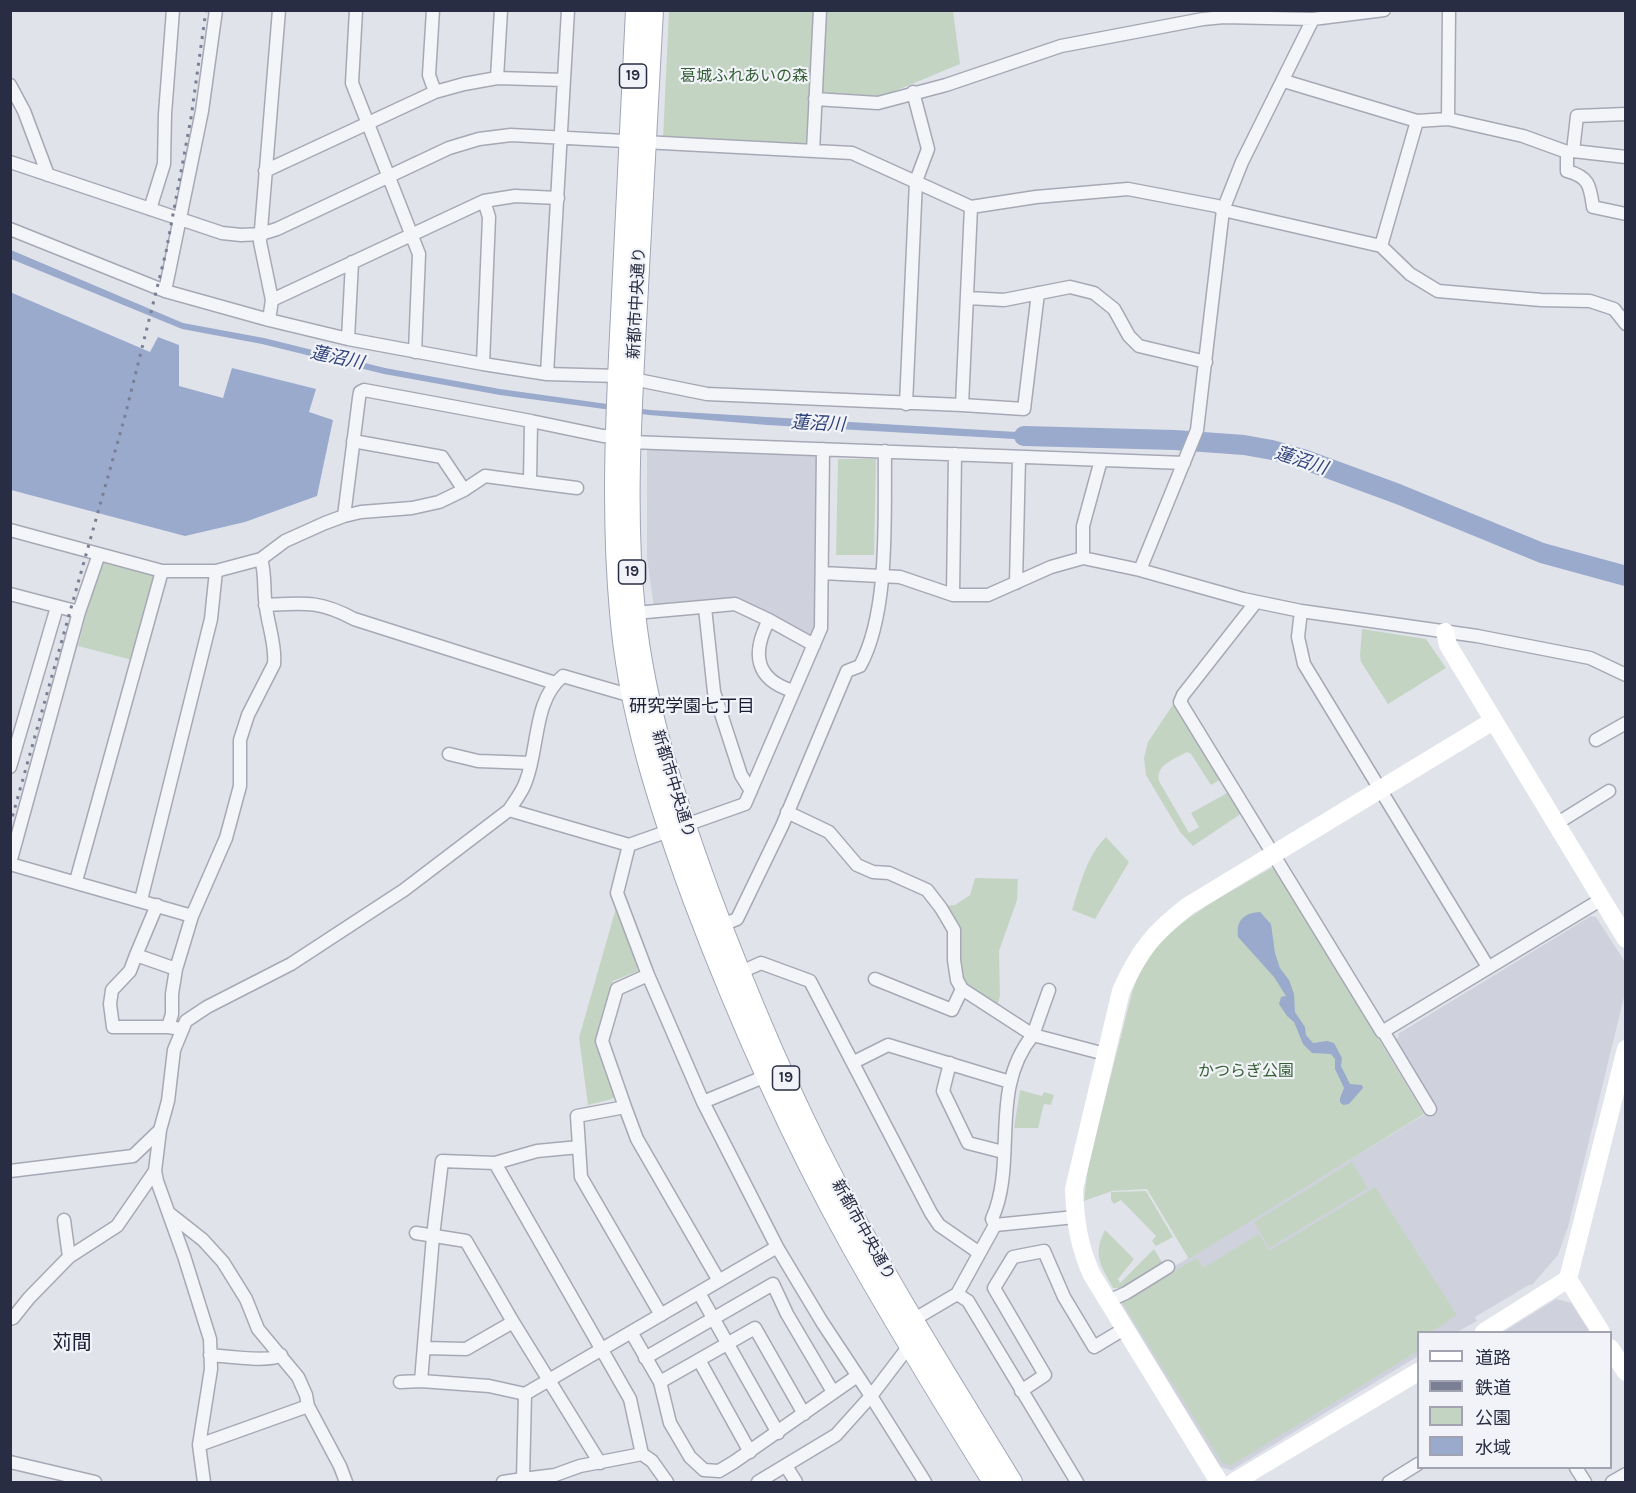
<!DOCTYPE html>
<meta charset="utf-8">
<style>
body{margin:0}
#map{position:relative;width:1636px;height:1493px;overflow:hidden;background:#e1e3eb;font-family:Karla,"Noto Sans JP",sans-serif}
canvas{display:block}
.frame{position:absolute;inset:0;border:12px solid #282d43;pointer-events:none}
.legend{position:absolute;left:1417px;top:1331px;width:195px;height:138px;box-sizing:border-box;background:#f1f3f8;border:2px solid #a1a4b0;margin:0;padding:8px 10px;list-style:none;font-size:18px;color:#282d43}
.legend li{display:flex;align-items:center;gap:12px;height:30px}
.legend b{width:30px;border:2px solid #a1a4b0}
</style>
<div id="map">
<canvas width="1636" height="1493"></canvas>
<div class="frame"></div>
<ul class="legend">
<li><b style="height:8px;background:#fff"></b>道路</li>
<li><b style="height:8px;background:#7a7f95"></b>鉄道</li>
<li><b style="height:16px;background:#c3d5c2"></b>公園</li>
<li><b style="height:16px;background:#9aaacc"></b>水域</li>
</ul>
</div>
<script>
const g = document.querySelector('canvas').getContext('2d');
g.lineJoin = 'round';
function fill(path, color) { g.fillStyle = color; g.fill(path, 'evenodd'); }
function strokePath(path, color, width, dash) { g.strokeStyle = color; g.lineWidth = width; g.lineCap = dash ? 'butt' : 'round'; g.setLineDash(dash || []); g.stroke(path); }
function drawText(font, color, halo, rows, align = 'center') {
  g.font = font + ' Karla,"Noto Sans JP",sans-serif'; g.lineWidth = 4.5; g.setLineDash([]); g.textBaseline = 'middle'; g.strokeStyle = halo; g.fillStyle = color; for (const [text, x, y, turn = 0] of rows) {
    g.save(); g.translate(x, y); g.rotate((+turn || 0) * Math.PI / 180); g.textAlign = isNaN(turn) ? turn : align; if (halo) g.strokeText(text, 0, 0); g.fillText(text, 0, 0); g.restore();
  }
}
const built = new Path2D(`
 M647 447 818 454 816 624 811 635 807 636 735 598 654 608 647 558Z
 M1591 916 1596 917 1625 962V993L1568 1227 1558 1255 1532 1285H1529L1475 1317 1477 1321 1457 1332H1418V1356L1232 1470 1220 1467 1119 1300 1435 1108 1394 1040 1399 1037 1398 1034Z
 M1556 1299 1571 1303 1588 1329V1332H1503Z`);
const green = new Path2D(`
 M669 11H814L808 140 805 145 663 139Z
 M824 11H953L960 64 883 96 823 94 820 90Z
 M838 459H876L874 555H836Z
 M108 559 153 573 156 581 132 660 78 646 99 564Z
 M1362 629 1426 639 1446 668 1388 704 1361 662 1360 655Z
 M1174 703 1221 779 1211 785 1191 754 1187 752C1175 759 1155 765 1159 781L1189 833 1199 827 1191 813 1229 792 1242 813 1193 846 1180 832 1146 775 1144 758 1148 742Z
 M1106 837 1129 862 1095 919 1072 910C1081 883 1086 857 1106 837Z
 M1271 868 1277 870 1424 1114 1189 1259 1147 1189 1112 1191 1084 1201 1088 1165 1133 989C1136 982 1139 974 1142 967 1170 921 1226 895 1271 868Z
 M975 878 1018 879 1017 900 999 951 1000 996 997 1007 964 983 942 906 955 905 970 895Z
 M616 908 621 910 638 960 635 961 638 971 613 981 596 1041 616 1094 612 1099 588 1105 579 1038Z
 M1020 1090 1042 1096 1044 1092 1054 1095 1051 1105 1044 1104 1038 1128H1014Z
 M1352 1162 1368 1188 1269 1248 1254 1222Z
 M1375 1187 1457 1315 1431 1332H1418V1351L1232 1465 1223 1464 1121 1301 1197 1258 1203 1268 1259 1234 1269 1251Z
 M1146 1191 1173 1237 1156 1246 1152 1241 1156 1236 1121 1200 1114 1204 1111 1200V1192Z
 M1105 1230 1134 1259 1118 1279 1120 1283 1154 1249 1163 1264 1123 1288H1113C1101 1265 1092 1256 1105 1230Z`);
const water = new Path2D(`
 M11 250 183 323 264 338 385 368 500 389 650 410 1050 434V441L767 425 649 415 500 395 384 374 262 344 182 329 11 259Z
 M10 292 150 352 158 337 179 345V386L223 398 232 368 316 389 309 412 333 420 317 496 245 522 185 536 11 490Z
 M1260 912 1271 924 1275 953 1280 968 1289 980 1294 994 1295 1012 1305 1027 1306 1035 1313 1043 1327 1041 1334 1043 1342 1058 1341 1066 1350 1084 1362 1085 1363 1088 1349 1104 1343 1105 1340 1102V1098L1344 1088 1335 1069V1059L1331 1054 1312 1053 1303 1044 1294 1022 1287 1016 1279 1004 1281 997 1286 996 1274 977 1238 937C1236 921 1243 913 1260 912Z`);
const river = new Path2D(`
 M1024 436 1175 440 1244 445 1272 450 1303 459 1398 494 1542 553 1626 576`);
const street = new Path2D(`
 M356 10 352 83 419 254 415 352
 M433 10 429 75 435 92
 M497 78 501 10
 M1284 81 1417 121
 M10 85 24 111 48 175
 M815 99 878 103 946 85 1061 46 1203 19 1224 17 1313 19 1384 10
 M1448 119 1523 136 1567 152 1573 151 1577 116 1626 114
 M813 151 820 10
 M1573 151 1626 157
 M1567 152V171C1590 177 1590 187 1593 207L1626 214
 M10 162 222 233 241 235 261 234 277 229 449 148 479 139 511 135 852 153 971 207 1036 197 1128 189 1217 206 1223 210 1381 246 1410 274 1438 291 1541 300 1590 301 1614 309 1626 324
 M265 171 435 92 464 84 497 78 564 80
 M971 207 962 405 1024 409 1038 293
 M150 209 164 164 165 114 173 10
 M10 229 165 291 269 320 348 339 483 364 547 374 618 376
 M1381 246 1417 121 1448 119 1449 10
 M165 291 202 111 216 10
 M968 298 1004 300 1070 287 1094 293 1114 309 1129 336 1139 346 1206 362
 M272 300 484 201 515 196 558 198
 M269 320 272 300 260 242 279 10
 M348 339 352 262
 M483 364 489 217 484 201
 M547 374 568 10
 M633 379 707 394 962 405
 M906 404 916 181 928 149 913 92
 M353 441 442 457 464 490
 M631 442 1184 463
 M530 482 577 488
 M344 516 359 398 360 392 364 390 531 421
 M10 530 162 571H216L261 559 285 541 325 523 344 516 361 512 412 508 439 502 464 490 485 476 530 482 531 421 603 436H616
 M1083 558V526L1101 460
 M1140 570 1197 430 1223 210 1242 162 1313 19
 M822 573 900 577 953 595H988L1051 567 1083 558 1140 570 1243 599 1301 611 1477 636 1590 658 1626 675
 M1016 583 1019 457
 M10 594 79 612
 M953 595 955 454
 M1256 602 1183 695 1180 702 1382 1032 1602 899
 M265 605C303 603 319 600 354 619L555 683
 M705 608 714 692 741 775 751 791
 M1301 611 1298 637 1304 664 1488 967
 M635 613 735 604 769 620 814 645
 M769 620C752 652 754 679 793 691
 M1596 740 1626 723
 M449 754 478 761 531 763
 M10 767 57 607
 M509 810C515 801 523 791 526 781 539 748 533 700 563 676L632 696
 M787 812 829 832 857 865 873 872 889 873 927 890 941 908 954 930V960L957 980 962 989 1033 1035 1049 990
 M1556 824 1609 791
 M629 845 617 893 648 975 703 1102 777 1247 822 1322 871 1396 925 1482
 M10 863 79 612 99 554
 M10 864 192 916
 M76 881 162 571
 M141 900 211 619 216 571
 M722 925 737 919 782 826 847 671 860 666C890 611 884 514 885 451
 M136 955 157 905
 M741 972 761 963 810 981 931 1213 939 1225 978 1252
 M648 975 617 989 602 1041 625 1107 577 1116 581 1177 661 1315
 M875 979 952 1010 962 989
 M168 1027H113L110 1004 112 990 130 971 136 955 176 969
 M182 1029 168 1027 172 1014V994L176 969 192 916 226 838 240 786V740L248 715 274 664C276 645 268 625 266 607 263 590 266 575 261 559
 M1383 1031 1430 1109
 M854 1062 888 1045 1010 1082
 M950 1063 943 1091 968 1143 1003 1152
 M703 1102 766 1076
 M625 1107 637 1139 719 1281
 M160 1130 155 1171 157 1181 184 1256 210 1339 211 1369 199 1445 204 1482
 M579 1147 537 1151 495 1163 442 1161 433 1236 421 1381 489 1386 525 1394 777 1247
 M495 1163 630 1399 642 1454 652 1461 667 1482
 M10 1171 133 1156 160 1130 168 1101 174 1050 186 1021 207 1007 291 964 404 890 509 810 629 845 745 804 821 628 823 449
 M170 1214 203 1240 223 1262 246 1299 258 1329 298 1377 306 1395 308 1406 340 1466 346 1482
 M64 1220 69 1257
 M995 1225 992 1219C1018 1161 988 1090 1033 1035L1105 1054
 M416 1233 466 1241 513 1322 600 1463
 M699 1293 778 1433
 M957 1294 968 1301 1077 1482
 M1108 1301 1126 1293 1168 1267
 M10 1319 13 1318 29 1298 69 1257 117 1226 155 1171
 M913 1320 957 1294 995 1225 1075 1217
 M631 1332 660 1382 670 1423 690 1457 704 1470 719 1471 734 1462 857 1376
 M424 1348 466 1349 513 1322
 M210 1355C225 1356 270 1363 281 1355
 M645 1358 773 1284 787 1314 833 1392
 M699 1360 750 1452
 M400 1382 421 1381
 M660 1382 755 1328 804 1414
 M1021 1391 1045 1375 994 1288 1013 1257 1044 1251 1064 1297 1094 1347 1124 1329
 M525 1394 523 1479 555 1475 580 1466 642 1454
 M199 1445 308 1406
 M10 1462 95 1482
 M786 1466 796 1482
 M1576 1468 1585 1482
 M503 1482 523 1479
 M758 1482 836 1435 871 1396 909 1346
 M1389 1482 1418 1464
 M1612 1482 1626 1474`);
const secondary = new Path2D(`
 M1445 632 1448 645 1626 939
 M1568 1279 1601 1332
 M1484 1332 1568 1279 1626 1049
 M1610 1348 1626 1372
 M1219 1482 1092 1275C1079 1247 1075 1220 1074 1189L1121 991C1139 951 1153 933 1188 906L1493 721
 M1234 1482 1418 1372`);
const primary = new Path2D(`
 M636 10C631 112 626 214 621 315 616 414 611 513 620 612 628 711 659 806 693 899 738 1018 790 1136 852 1247 897 1327 945 1405 993 1482
 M653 10C647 115 642 219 636 323 631 419 625 517 635 612 645 709 676 801 709 892 745 989 786 1087 834 1179 888 1283 951 1382 1012 1482`);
const rail = new Path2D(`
 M10 825 125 416 166 252 191 118 206 10`);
const shields = [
 [633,76,27],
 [632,572,27],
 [786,1078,27]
];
const shieldNames = [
 ["19",633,76],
 ["19",632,572],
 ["19",786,1078]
];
const parkNames = [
 ["葛城ふれあいの森",744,76],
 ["かつらぎ公園",1246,1071]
];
const streetNames = [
 ["新都市中央通り",637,303,-87],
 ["新都市中央通り",673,784,73],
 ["新都市中央通り",863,1230,61]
];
const waterNames = [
 ["蓮沼川",337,358,12],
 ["蓮沼川",818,424,3],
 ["蓮沼川",1301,461,18]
];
const neighbourhoodNames = [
 ["研究学園七丁目",692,707]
];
const quarterNames = [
 ["苅間",72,1343]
];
fill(built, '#cfd2dd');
fill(green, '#c3d5c2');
fill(water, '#9aaacc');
strokePath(river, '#9aaacc', 20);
strokePath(street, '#a6a9b5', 15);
strokePath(primary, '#a0a5b7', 22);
strokePath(street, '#f4f5f8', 12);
strokePath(secondary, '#fff', 18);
strokePath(primary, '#fff', 20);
strokePath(rail, '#7a7f95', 3, [3, 6]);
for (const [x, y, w] of shields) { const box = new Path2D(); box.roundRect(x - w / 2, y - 12, w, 24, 4.5); g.fillStyle = '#f1f3f8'; g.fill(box); strokePath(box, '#282d43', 1.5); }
drawText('bold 15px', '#282d43', null, shieldNames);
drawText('16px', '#356035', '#f1f3f8', parkNames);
drawText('16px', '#282d43', '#f1f3f8', streetNames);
drawText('italic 18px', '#30447a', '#f1f3f8', waterNames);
drawText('18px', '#1b1f34', '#f1f3f8', neighbourhoodNames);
drawText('20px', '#1b1f34', '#f1f3f8', quarterNames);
</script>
